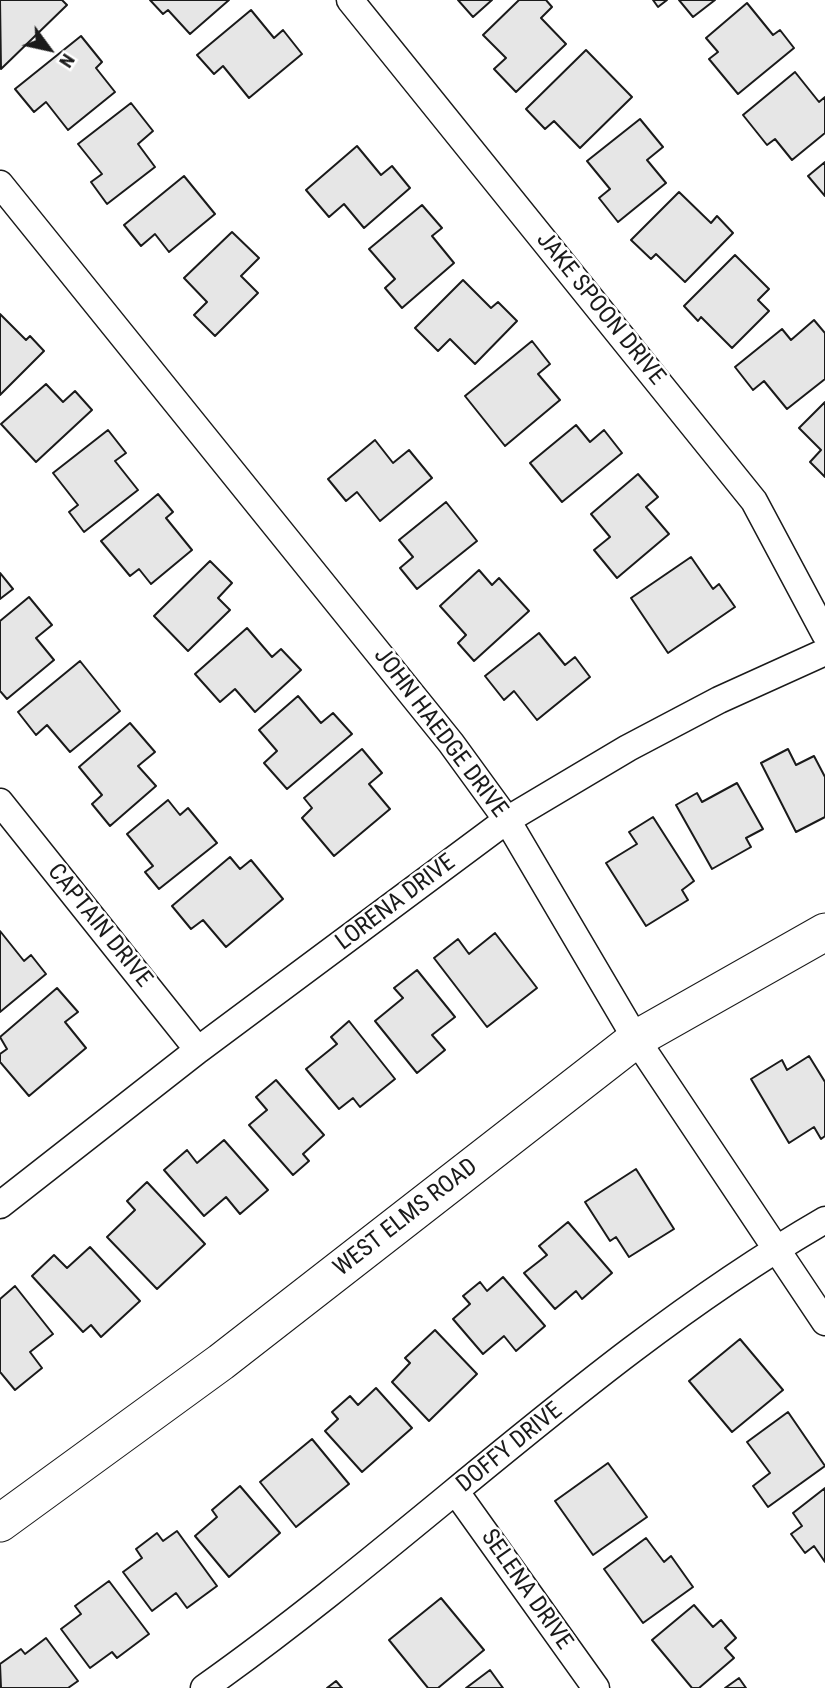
<!DOCTYPE html>
<style>
body{margin:0}
#map{position:relative;width:825px;height:1688px;overflow:hidden;background:#fff;font-family:"Roboto Condensed",sans-serif}
canvas{display:block}
.north{position:absolute;left:14px;top:14px;width:70px;height:70px;-webkit-text-stroke:5px #fff;paint-order:stroke;rotate:123deg;font-size:19px;font-weight:700;line-height:28px;text-align:center;color:#1a1a1a}
.north::after{content:'';display:block;margin:auto;width:24px;height:32px;background:#1a1a1a;clip-path:polygon(50% 0,100% 100%,50% 72%,0 100%)}
</style>
<div id="map">
<canvas width="825" height="1688"></canvas>
<div class="north">N</div>
</div>
<script>
const g = document.querySelector('canvas').getContext('2d');
g.lineJoin = 'round';
function fill(path, color) { g.fillStyle = color; g.fill(path, 'evenodd'); }
function strokePath(path, color, width, dash) { g.strokeStyle = color; g.lineWidth = width; g.lineCap = dash ? 'butt' : 'round'; g.setLineDash(dash || []); g.stroke(path); }
function drawText(font, color, halo, rows, align = 'center') {
  g.font = font + ' "Roboto Condensed",sans-serif'; g.lineWidth = 5; g.setLineDash([]); g.textBaseline = 'middle'; g.strokeStyle = halo; g.fillStyle = color; for (const [text, x, y, turn = 0] of rows) {
    g.save(); g.translate(x, y); g.rotate((+turn || 0) * Math.PI / 180); g.textAlign = isNaN(turn) ? turn : align; if (halo) g.strokeText(text, 0, 0); g.fillText(text, 0, 0); g.restore();
  }
}
const building = new Path2D(`
 M0 0H62L67 5 1 69Z
 M150 0H229L190 34 168 10 163 14Z
 M458 0H492L473 17Z
 M519 0H546L552 7 541 18 566 44 516 92 494 69 506 58 483 35Z
 M653 0H667L658 7Z
 M679 0H715L693 17Z
 M747 3 773 35 780 30 794 48 738 94 709 59 718 52 706 38Z
 M251 10 274 38 283 30 302 54 249 98 223 66 214 74 197 55Z
 M81 36 102 62 96 68 115 92 68 130 46 102 34 112 15 89Z
 M586 50 632 97 580 148 554 121 545 129 526 109Z
 M795 72 819 102 825 97V133L792 160 775 139 767 145 743 115Z
 M131 103 153 131 138 144 155 167 107 204 91 182 102 174 78 144Z
 M640 119 663 147 647 160 666 183 618 222 599 198 610 189 587 161Z
 M357 146 381 175 392 166 410 188 364 228 344 204 329 217 306 190Z
 M825 162V196L808 176Z
 M184 176 215 214 169 252 155 234 141 246 124 225Z
 M679 192 711 223 717 216 733 233 685 282 656 254 651 259 631 240Z
 M422 205 442 228 432 236 454 263 402 308 385 288 395 279 369 249Z
 M232 232 259 258 241 276 258 293 215 336 194 315 207 302 184 278Z
 M735 255 769 289 758 300 769 311 732 348 701 317 698 321 684 306Z
 M463 280 491 308 498 302 517 321 475 364 450 339 438 351 415 328Z
 M0 314 26 340 30 336 44 351 0 395Z
 M814 320 825 333V379L787 409 764 381 753 390 735 367 782 329 791 340Z
 M532 341 550 364 538 374 560 400 505 446 465 396Z
 M46 384 63 402 75 391 92 410 36 462 1 424Z
 M825 402V477L810 462 821 450 799 428Z
 M576 425 590 442 604 430 622 453 562 502 530 463Z
 M108 430 126 453 115 461 138 490 84 532 69 512 78 505 53 473Z
 M375 440 393 463 409 450 432 478 380 521 357 492 346 501 328 479Z
 M638 474 658 497 646 507 669 534 617 578 594 550 610 537 591 514Z
 M158 494 173 512 166 518 192 550 151 584 139 569 130 576 101 541Z
 M446 502 477 541 417 589 400 568 413 557 399 540Z
 M691 557 713 589 719 584 735 607 668 653 631 598Z
 M210 561 232 583 218 598 230 610 188 651 154 616Z
 M479 570 492 585 499 578 529 611 474 661 458 643 466 635 440 606Z
 M0 573 13 589 0 599Z
 M29 597 52 625 36 638 54 660 7 699 0 691V621Z
 M247 628 272 657 281 649 301 670 255 712 235 689 220 702 195 674Z
 M539 633 565 665 575 657 590 677 537 720 514 691 504 700 485 676Z
 M80 661 120 711 70 752 47 725 36 735 18 712Z
 M298 696 321 723 333 713 352 734 287 789 264 763 277 751 259 730Z
 M130 723 155 752 138 766 156 786 110 826 92 804 102 795 79 767Z
 M362 749 382 773 369 784 390 809 334 856 302 818 312 808 304 798Z
 M788 749 796 765 814 756 825 777V817L796 832 761 763Z
 M737 783 763 829 746 838 751 847 712 869 676 805 697 793 702 802Z
 M168 800 180 815 188 808 217 843 159 889 145 872 153 866 127 834Z
 M653 817 694 881 682 890 688 900 646 926 606 863 637 844 629 832Z
 M230 857 240 869 251 860 283 899 226 947 203 920 191 929 172 906Z
 M0 931 24 961 31 955 46 974 0 1012Z
 M495 933 537 988 487 1027 434 958 458 939 469 954Z
 M417 970 455 1017 432 1035 445 1050 417 1073 375 1021 403 998 394 988Z
 M57 988 78 1012 65 1022 86 1048 29 1096 0 1062V1054L7 1049 0 1037Z
 M349 1021 395 1079 360 1107 353 1098 339 1109 306 1069 337 1044 331 1037Z
 M809 1056 825 1082V1136L821 1139 814 1127 789 1143 751 1079 782 1060 787 1070Z
 M276 1080 324 1135 303 1154 309 1161 293 1175 249 1125 267 1110 256 1097Z
 M224 1140 268 1190 240 1214 226 1197 204 1216 164 1170 187 1150 197 1163Z
 M636 1169 674 1229 629 1257 616 1237 610 1241 585 1202Z
 M147 1182 205 1244 157 1289 107 1237 135 1210 127 1201Z
 M568 1222 612 1273 582 1299 576 1291 555 1309 524 1273 547 1255 539 1246Z
 M90 1247 140 1301 101 1337 91 1325 83 1332 32 1276 54 1255 67 1268Z
 M503 1277 545 1326 516 1351 504 1336 483 1354 453 1319 470 1304 463 1296 480 1282 487 1291Z
 M15 1286 53 1334 30 1352 42 1368 15 1390 0 1372V1299Z
 M435 1330 477 1374 429 1421 392 1382 410 1363 405 1358Z
 M740 1339 783 1390 732 1432 689 1381Z
 M376 1388 412 1428 362 1472 325 1431 338 1419 332 1412 350 1396 358 1405Z
 M788 1412 825 1466 768 1507 753 1486 770 1473 747 1442Z
 M312 1439 349 1484 296 1527 260 1482Z
 M608 1463 647 1517 593 1555 555 1501Z
 M240 1486 280 1533 229 1577 195 1536 217 1517 212 1510Z
 M825 1488V1562L814 1546 805 1553 791 1534 802 1526 793 1513Z
 M177 1531 217 1586 187 1608 176 1593 152 1611 123 1572 142 1558 136 1549 157 1533 163 1541Z
 M646 1538 664 1562 671 1556 693 1587 643 1623 604 1569Z
 M109 1581 149 1634 117 1658 112 1652 90 1668 61 1629 81 1614 75 1606Z
 M441 1598 484 1650 438 1688H428L389 1640Z
 M694 1605 713 1627 721 1620 736 1638 725 1648 734 1658 699 1688H692L652 1640Z
 M46 1638 78 1681 68 1688H1L0 1664 21 1649 25 1654Z
 M490 1670 503 1688H466Z
 M739 1678 746 1688H725Z
 M336 1681 342 1688H327Z`);
const minor = new Path2D(`
 M350 0 754 501 825 634
 M0 184 451 743 507 820 636 1039 825 1322
 M0 802 198 1050
 M0 1205 198 1050 507 820 628 748 719 700 825 652
 M456 1492 596 1688
 M204 1688C416 1538 600 1350 825 1220`);
const secondary = new Path2D(`
 M0 1523 221 1362 636 1039 825 932`);
const streetNames = [
 ["JAKE SPOON DRIVE",600,309,51],
 ["JOHN HAEDGE DRIVE",440,733,53],
 ["LORENA DRIVE",396,903,-37],
 ["CAPTAIN DRIVE",99,926,51],
 ["WEST ELMS ROAD",406,1218,-38],
 ["DOFFY DRIVE",510,1448,-39],
 ["SELENA DRIVE",526,1590,55]
];
fill(building, '#e6e6e6');
strokePath(building, '#1a1a1a', 2);
strokePath(minor, '#1a1a1a', 29);
strokePath(secondary, '#1a1a1a', 39);
strokePath(minor, '#fff', 26);
strokePath(secondary, '#fff', 37);
drawText('24px', '#1a1a1a', '#fff', streetNames);
</script>
